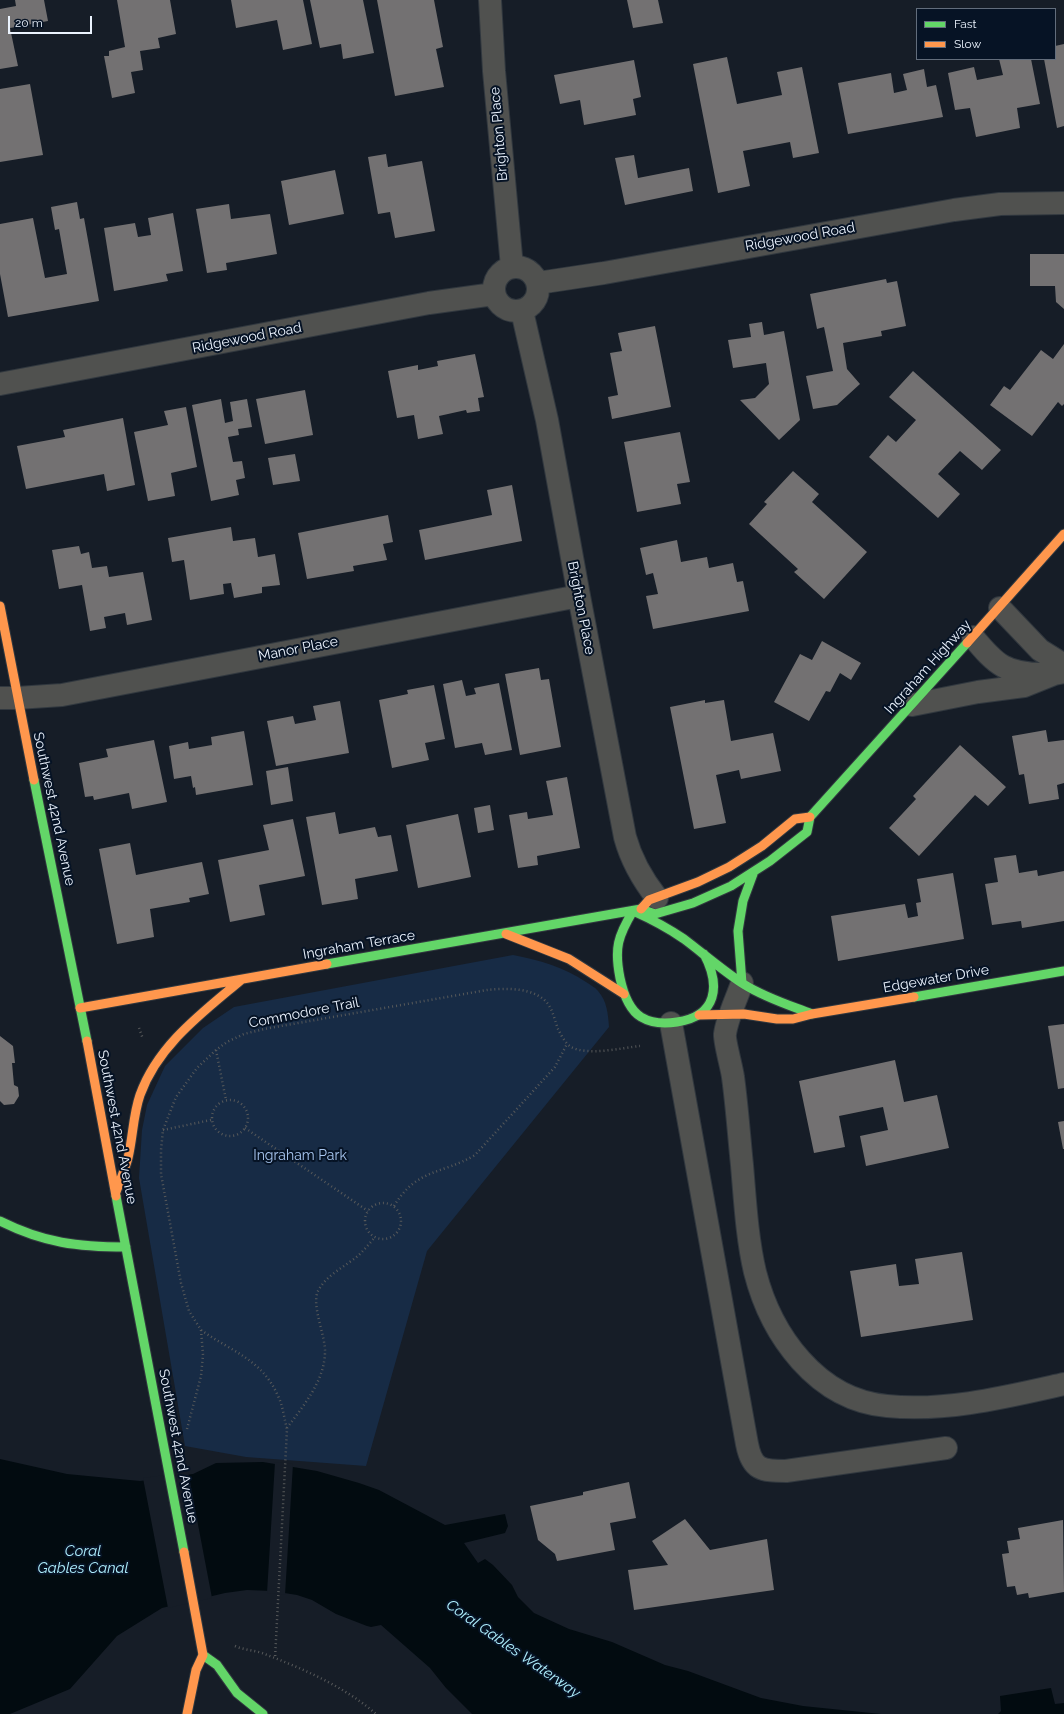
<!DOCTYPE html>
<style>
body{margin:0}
#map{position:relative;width:1064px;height:1714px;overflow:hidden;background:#161d27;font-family:Raleway,sans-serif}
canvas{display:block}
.legend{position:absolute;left:916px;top:8px;width:140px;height:52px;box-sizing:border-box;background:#061325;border:1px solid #626d7c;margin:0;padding:5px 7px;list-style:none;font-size:12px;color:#ebf3fe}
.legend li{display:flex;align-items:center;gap:8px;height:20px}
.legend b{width:20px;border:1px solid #626d7c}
.scale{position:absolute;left:8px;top:16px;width:84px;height:18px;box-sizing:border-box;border:2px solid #ebf3fe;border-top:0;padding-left:5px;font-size:12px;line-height:14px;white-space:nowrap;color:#ebf3fe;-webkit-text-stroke:3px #061325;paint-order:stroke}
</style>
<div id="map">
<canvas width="1064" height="1714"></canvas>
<ul class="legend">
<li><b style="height:5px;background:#63d668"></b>Fast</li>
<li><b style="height:5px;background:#ff974d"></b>Slow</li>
</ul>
<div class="scale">20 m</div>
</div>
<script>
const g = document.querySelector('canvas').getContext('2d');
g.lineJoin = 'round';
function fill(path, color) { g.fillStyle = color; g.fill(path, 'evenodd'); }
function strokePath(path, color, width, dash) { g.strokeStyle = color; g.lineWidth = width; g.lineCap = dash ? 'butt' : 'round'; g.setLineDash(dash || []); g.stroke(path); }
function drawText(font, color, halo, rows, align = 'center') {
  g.font = font + ' Raleway,sans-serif'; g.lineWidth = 4; g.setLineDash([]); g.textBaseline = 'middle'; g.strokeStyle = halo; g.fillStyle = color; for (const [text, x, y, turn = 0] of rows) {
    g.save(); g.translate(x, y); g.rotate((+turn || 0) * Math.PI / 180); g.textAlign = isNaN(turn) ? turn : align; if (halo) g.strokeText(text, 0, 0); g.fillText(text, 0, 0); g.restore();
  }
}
const green = new Path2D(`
 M513 955C539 960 564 967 586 982 590 985 595 987 598 991 607 1001 608 1014 609 1027L427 1251 366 1466 246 1457 185 1446 139 1178 142 1130 147 1105 165 1066 203 1028 234 1007Z`);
const water = new Path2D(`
 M0 1459 67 1474 140 1481 193 1474 216 1463 263 1462 317 1471 359 1483 379 1490 445 1525 505 1514 508 1526 505 1533 464 1543 478 1563 485 1559 493 1565 512 1585 518 1597 534 1613 569 1629 612 1642 665 1665 688 1671 761 1698 803 1706 881 1714H472L446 1688 430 1668 381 1625 371 1627 367 1626 336 1614 312 1600 297 1595 272 1591 247 1590 225 1593 162 1608 117 1636 70 1689 10 1714H0Z
 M1051 1688 1055 1704 1064 1703V1714H998L1001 1711 1000 1696Z`);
const pier = new Path2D(`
 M275 1462 293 1464 285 1595 267 1593Z
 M188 1472 212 1598 168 1608 143 1478Z`);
const building = new Path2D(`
 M15 0H44L48 21 10 28 18 66 0 69V9L16 6Z
 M117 0H170L176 34 158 38 160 48 140 51 143 70 131 72 135 93 112 98 104 56H109V51L125 47Z
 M231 0H303L312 44 283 50 277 20 236 28Z
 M310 0H363L374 53 343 59 341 44 320 48Z
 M377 0H434L443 47 436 49 444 87 395 96Z
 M627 0H658L663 23 633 28Z
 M1064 44V126L1057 128 1044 59H1055V46Z
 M727 57 737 104 782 95 777 72 802 67 819 153 793 158 790 142 743 151 750 186 718 193 693 64Z
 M999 59H1031L1040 104 1017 108 1020 128 976 137 970 108 955 110 948 73 974 67 977 80 1003 75Z
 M634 60 641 97 633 99 636 115 584 125 580 100 560 104 554 75Z
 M924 69 927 87 936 85 943 117 848 134 838 83 891 73 894 93 907 90 903 74Z
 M30 84 43 155 0 162V89Z
 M386 154 388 167 422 161 435 231 395 238 390 212 378 214 368 157Z
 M634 155 638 178 689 168 693 191 625 205 615 158Z
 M335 170 344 214 289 225 281 181Z
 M77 202 80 219 84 218 99 301 8 317 0 274V224L33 218 45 278 67 274 59 229 55 230 51 207Z
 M229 204 231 219 270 214 277 254 226 263 227 270 207 273 196 209Z
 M173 213 183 271 166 274 168 281 114 291 104 228 135 223 138 237 151 235 148 218Z
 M1030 254H1064V309L1056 302 1055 286H1030Z
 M886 279 887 283 897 281 906 326 881 331 882 336 843 343 847 369 860 384 837 405 813 409 806 376 833 371 824 327 817 329 810 294Z
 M762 322 764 335 784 331 800 420 779 440 740 400 755 398 769 384 766 363 733 368 728 340 751 337 749 324Z
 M655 326 671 407 612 419 608 397 618 395 610 353 622 351 618 333Z
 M1064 344V404L1062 406 1058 402 1032 436 990 405 1004 386 1010 390 1041 350 1053 359Z
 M475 354 484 397 478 398 480 411 467 413 466 410 439 416 443 434 418 439 414 415 397 418 388 371 418 365V370L438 366 437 361Z
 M913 371 1001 450 982 470 960 451 938 474 960 494 938 518 869 457 888 435 896 442 916 420 889 397Z
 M305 390 313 435 265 444 256 399Z
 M221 399 225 423 233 421 230 402 247 399 252 427 238 429 239 435 228 437 233 462 242 461 245 478 236 480 239 495 211 501 192 405Z
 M186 407 197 467 171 473 175 496 148 501 134 432 168 425 164 411Z
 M123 418 135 485 107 491 104 474 26 489 17 446 65 437 63 430Z
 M680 432 690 482 677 484 681 504 637 512 624 442Z
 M295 454 300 481 273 485 268 458Z
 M793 471 819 494 812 502 867 552 824 599 794 572 798 569 749 524 767 504 764 502Z
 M512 485 522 541 425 560 419 530 492 515 487 490Z
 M388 515 393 542 383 544 387 560 353 566 354 571 307 579 298 533Z
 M231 527 233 541 255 538 258 557 275 554 280 585 262 587V593L234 598 231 583 223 584 224 594 190 600 184 560 172 562 168 538Z
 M677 540 681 562 707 557 709 568 733 563 737 582 743 581 749 611 653 629 646 596 658 594 653 573 646 575 640 548Z
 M79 546 81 554 89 552 92 568 107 566 109 577 143 572 152 620 127 625 125 613 104 617 106 628 90 631 82 585 59 589 52 550Z
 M822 641 861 663 851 680 840 673 830 692 826 691 809 721 774 702 800 654 812 660Z
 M539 668 541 680 549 679 561 747 520 755 505 674Z
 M462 680 466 696 476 694 474 688 499 683 512 750 485 755 482 743 455 748 443 684Z
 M434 685 445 739 425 743 429 760 392 768 379 700 408 694 407 690Z
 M705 700V703L724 700 731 741 773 733 781 771 741 779 739 770 716 775 726 823 694 829 670 707Z
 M340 701 349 753 276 766 267 721 293 716 295 724 316 720 313 706Z
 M1046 730 1048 742 1064 740V783L1057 785 1059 799 1029 804 1024 774 1019 775 1012 736Z
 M244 731 253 785 196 795 195 787 193 788 191 776 174 779 169 746 188 742 189 749 212 745 211 737Z
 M154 740 167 802 132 809 129 793 94 800 93 796 85 797 79 763 108 757 106 749Z
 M960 745 1006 787 988 806 975 795 919 856 889 828 916 799 913 796Z
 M288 767 293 801 271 805 266 771Z
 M567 777 580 848 537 856 538 865 518 868 509 815 527 812 528 819 553 815 546 781Z
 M490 805 494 830 478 833 474 808Z
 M335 812 339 834 375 827 378 837 391 835 398 871 355 879 358 899 322 905 306 817Z
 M458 814 471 877 418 888 406 825Z
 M293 819 305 876 259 885 265 915 230 922 218 860 269 850 263 825Z
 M130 843 136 875 202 862 209 894 189 898 190 902 150 909 154 937 117 944 99 849Z
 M1016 855 1019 873 1037 870 1038 876 1064 871V921L1022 928 1021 921 992 925 985 884 998 882 994 858Z
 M953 873 964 939 838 961 831 916 905 904 908 918 918 916 916 903 921 902 917 879Z
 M1064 1024V1088L1058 1089 1048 1026Z
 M0 1036 13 1046 15 1063H12L14 1085 18 1087 19 1096 14 1104 4 1105 0 1101Z
 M895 1060 904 1102 937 1095 949 1148 866 1166 860 1136 888 1130 883 1107 839 1116 845 1147 814 1153 799 1081Z
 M1064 1121V1149H1063L1058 1122Z
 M962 1252 973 1320 861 1337 850 1271 896 1264 899 1286 919 1284 915 1259Z
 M629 1482 636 1518 610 1523 615 1550 557 1561 555 1554 538 1540 530 1506 583 1495V1492Z
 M685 1519 710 1550 767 1539 774 1590 634 1610 628 1570 668 1565 652 1541Z
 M1063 1520 1064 1592 1029 1598 1028 1593 1017 1595 1015 1586 1007 1587 1002 1554 1009 1553 1007 1541 1020 1539 1018 1528Z`);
const path = new Path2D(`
 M139 1028 143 1039
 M216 1050 226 1100
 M212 1118a18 18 0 1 1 36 0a18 18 0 1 1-36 0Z
 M245 1128 368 1211
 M163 1130 211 1120
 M365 1221a18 18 0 1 1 36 0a18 18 0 1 1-36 0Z
 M394 1206C417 1168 441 1175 475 1155L555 1067 567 1044
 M201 1330C232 1352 262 1359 278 1396 283 1406 284 1418 287 1429L275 1659
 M287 1428C303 1406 324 1382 325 1353 326 1337 311 1305 318 1291 326 1275 346 1266 359 1255 365 1249 370 1243 375 1237
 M187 1429 201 1376 203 1355 201 1330 189 1311 181 1283 161 1174V1150L163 1130 176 1097 197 1068 216 1050 227 1042 244 1034 264 1029 487 990C506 988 535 987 548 1004 553 1011 555 1021 558 1029 561 1035 565 1043 571 1047 588 1056 621 1048 640 1046
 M235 1646C244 1650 253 1650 262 1653 301 1668 344 1686 376 1714`);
const street = new Path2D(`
 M490 0 494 71 512 267
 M494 289a22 22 0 1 1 44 0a22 22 0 1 1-44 0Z
 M538 283 604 273 954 210 1000 204 1064 203
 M522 311 547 420 579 596 625 837C631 859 642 879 657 898
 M0 384 429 303 494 294
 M1000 608 1040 650 1064 665
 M973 637C996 665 1006 674 1043 674
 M0 698H17L62 695 579 596
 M912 705 978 692 1024 686 1054 674 1064 672
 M742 983C737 998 727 1018 725 1034 724 1041 732 1068 733 1077 737 1106 739 1136 742 1165 745 1200 747 1238 755 1272 771 1335 817 1400 887 1406 946 1412 1006 1397 1064 1384
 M671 1023 747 1444C752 1470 762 1471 786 1471L946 1448`);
const fast = new Path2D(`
 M34 780 87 1041
 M641 909 655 914 693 903 731 886 770 861 807 832 810 817 967 643
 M704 954C721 986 717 1016 677 1022 665 1024 651 1023 641 1017 628 1009 623 992 620 978 614 948 618 936 633 911 651 919 668 928 684 939 704 954 723 971 745 985 766 998 789 1005 812 1014
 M327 964 641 909
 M742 983 738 931 743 901 753 874
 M914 997 1064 971
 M116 1196 184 1552
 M0 1221C44 1243 78 1247 126 1247
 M203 1655 217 1665 237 1693 263 1714`);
const slow = new Path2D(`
 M0 606 34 780
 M967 643 1064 534
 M641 909 649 900 698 882 729 867 762 846 795 819 810 817
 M506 934 569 959 624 994
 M80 1008 327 964
 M699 1015 744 1014 777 1019H793L812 1014 914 997
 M87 1041 116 1196
 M116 1192C120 1181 125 1169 128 1158 133 1137 133 1115 140 1095 158 1045 202 1013 241 980
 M184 1552 203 1655 196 1670 187 1714`);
const streetNames = [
 ["Brighton Place",499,134,-95],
 ["Ridgewood Road",800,237,-10],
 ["Ridgewood Road",247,338,-11],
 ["Brighton Place",581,608,79],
 ["Manor Place",298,649,-11],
 ["Ingraham Highway",928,667,-48],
 ["Southwest 42nd Avenue",54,809,78],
 ["Ingraham Terrace",359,945,-10],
 ["Edgewater Drive",936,979,-10],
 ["Commodore Trail",304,1013,-11],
 ["Southwest 42nd Avenue",117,1127,79],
 ["Southwest 42nd Avenue",178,1446,79]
];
const parkNames = [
 ["Ingraham Park",300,1156]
];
const waterNames = [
 ["Coral",83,1551],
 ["Gables Canal",83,1568],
 ["Coral Gables Waterway",513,1649,35]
];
fill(green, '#172b45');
fill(water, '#020b10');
fill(pier, '#161d27');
fill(building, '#737172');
strokePath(street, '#31383f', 24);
strokePath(fast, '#31383f', 11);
strokePath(slow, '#31383f', 11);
strokePath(path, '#57595a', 2.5, [1, 3]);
strokePath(street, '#50514f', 22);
strokePath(fast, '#63d668', 9);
strokePath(slow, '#ff974d', 9);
drawText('14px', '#ebf3fe', '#061325', streetNames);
drawText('14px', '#a9c7f1', '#061325', parkNames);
drawText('italic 15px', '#afeffe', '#061325', waterNames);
</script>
